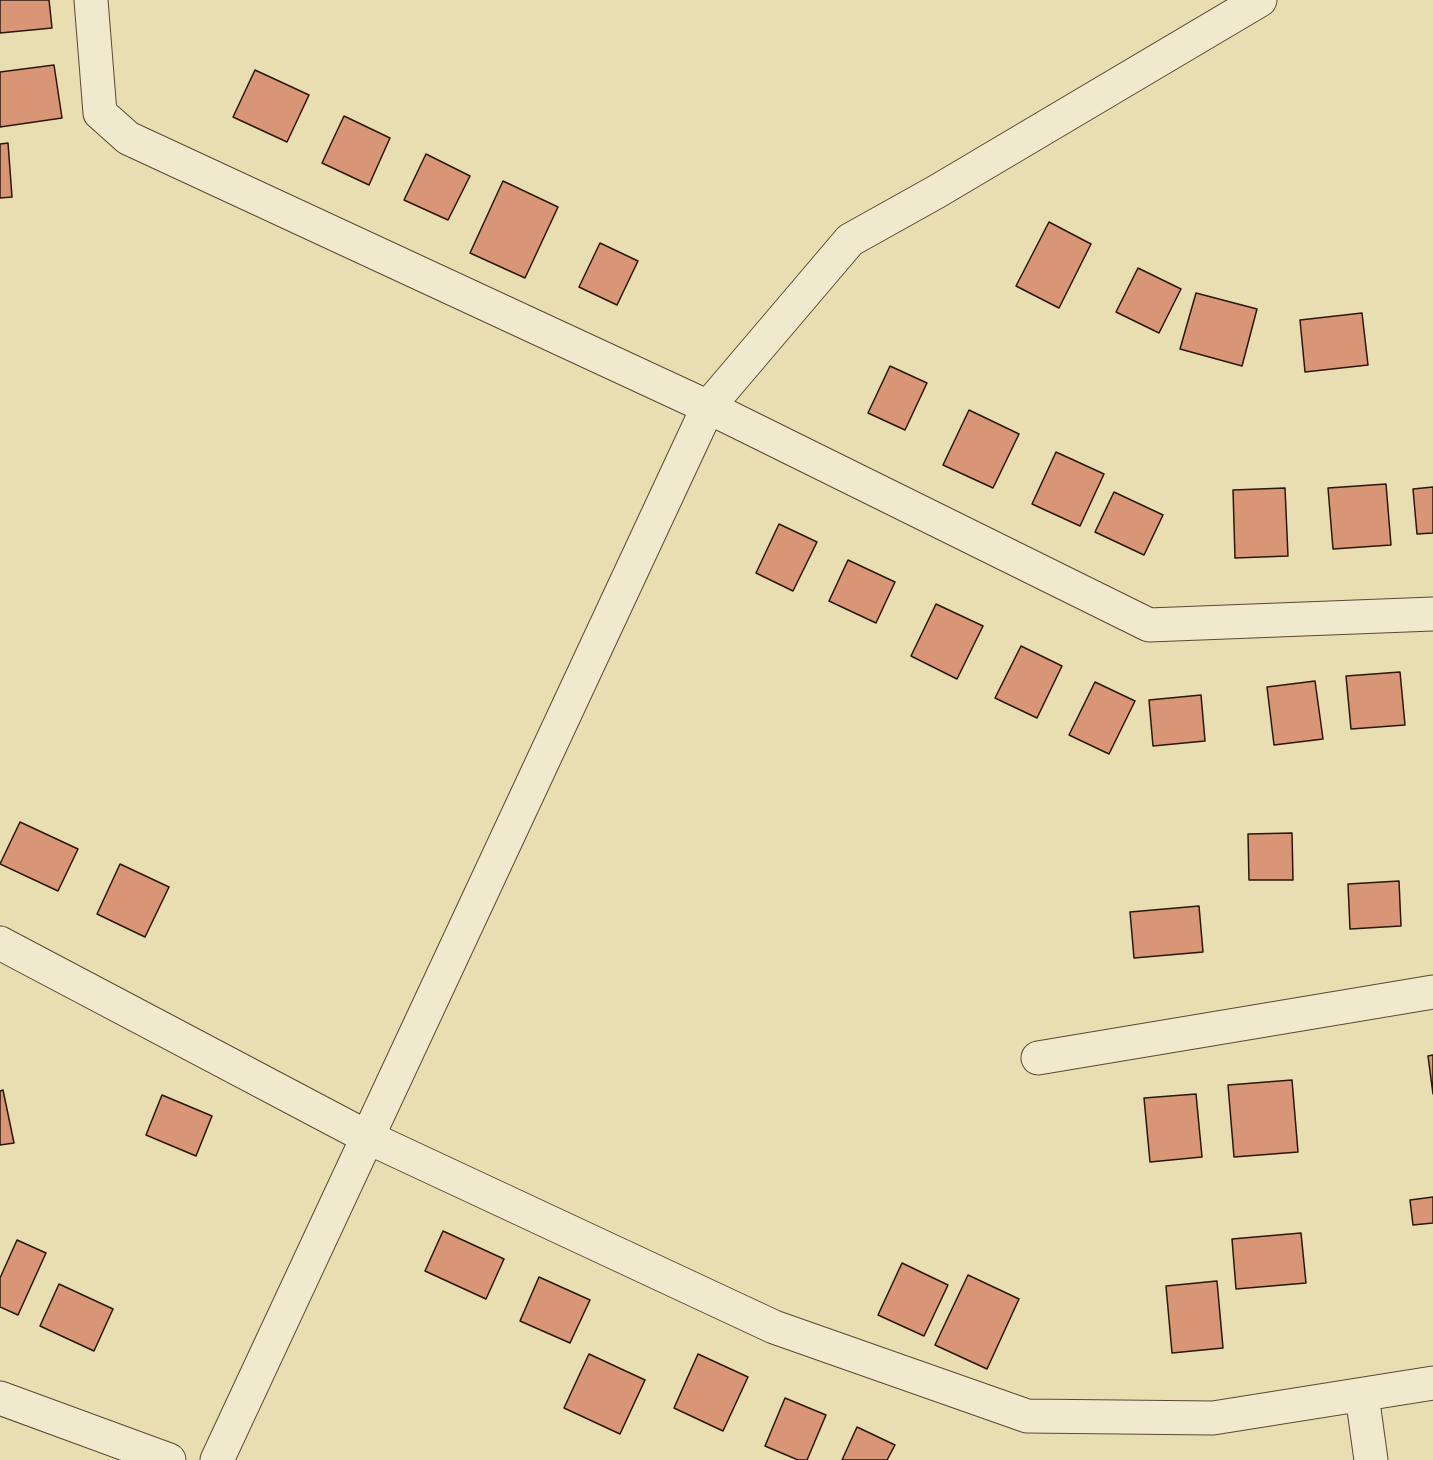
<!DOCTYPE html>
<style>
body{margin:0}
canvas{display:block;background:#e9ddb2}
</style>
<canvas width="1433" height="1460"></canvas>
<script>
const g = document.querySelector('canvas').getContext('2d');
g.lineJoin = 'round';
function fill(path, color) { g.fillStyle = color; g.fill(path, 'evenodd'); }
function strokePath(path, color, width, dash) { g.strokeStyle = color; g.lineWidth = width; g.lineCap = dash ? 'butt' : 'round'; g.setLineDash(dash || []); g.stroke(path); }
const building = new Path2D(`
 M0 0H49L52 28 0 33Z
 M54 65 62 118 0 127V72Z
 M255 70 309 95 287 142 233 117Z
 M344 116 390 138 369 185 322 163Z
 M8 143 12 197 0 198V144Z
 M426 154 470 176 448 220 404 200Z
 M503 181 558 207 525 278 470 253Z
 M1049 222 1091 244 1059 308 1016 286Z
 M600 243 638 261 617 305 579 287Z
 M1138 268 1181 289 1159 333 1116 312Z
 M1196 293 1257 309 1242 366 1180 349Z
 M1362 313 1368 365 1305 372 1300 320Z
 M890 366 927 383 905 430 868 413Z
 M969 410 1019 434 993 488 943 465Z
 M1056 452 1104 474 1080 526 1032 504Z
 M1386 484 1391 545 1333 549 1328 488Z
 M1433 487V533L1417 534 1413 489Z
 M1285 488 1288 556 1235 558 1233 490Z
 M1114 492 1163 515 1144 555 1095 532Z
 M779 524 817 542 793 591 756 573Z
 M848 560 895 582 876 623 829 601Z
 M936 604 983 626 957 679 911 656Z
 M1021 646 1062 666 1037 718 995 698Z
 M1400 672 1405 725 1351 729 1346 676Z
 M1315 681 1323 739 1274 745 1267 687Z
 M1095 682 1135 701 1109 754 1069 735Z
 M1201 695 1205 741 1153 746 1149 700Z
 M20 822 78 849 58 891 0 864Z
 M1292 833 1293 880H1249L1248 834Z
 M120 864 169 887 145 937 97 914Z
 M1399 881 1401 926 1350 929 1348 884Z
 M1199 906 1203 952 1134 958 1130 912Z
 M1433 1055V1094L1428 1056Z
 M1292 1080 1298 1152 1234 1157 1228 1085Z
 M3 1090 14 1143 0 1145V1091Z
 M1196 1094 1202 1157 1150 1162 1144 1098Z
 M162 1095 212 1116 196 1156 146 1135Z
 M1433 1197V1223L1413 1225 1410 1200Z
 M443 1231 504 1259 486 1299 425 1271Z
 M1301 1233 1306 1283 1236 1289 1232 1239Z
 M17 1240 46 1253 18 1315 0 1307V1278Z
 M902 1263 948 1285 924 1336 878 1315Z
 M968 1275 1019 1299 987 1369 935 1345Z
 M539 1277 590 1300 570 1343 520 1321Z
 M1217 1281 1223 1348 1172 1353 1166 1286Z
 M59 1284 113 1309 94 1351 40 1326Z
 M589 1354 645 1380 620 1434 564 1408Z
 M698 1354 748 1377 723 1431 674 1408Z
 M785 1398 826 1415 807 1460H798L765 1446Z
 M857 1427 895 1445 887 1460H842Z`);
const minor = new Path2D(`
 M91 0 100 113 128 138 708 407 1149 625 1433 614
 M0 943 367 1137 774 1327 1027 1416 1213 1418 1433 1383
 M1038 1058 1433 992
 M1362 1395 1371 1460
 M0 1398 169 1460
 M217 1460 708 407 850 240 936 192 1260 0`);
fill(building, '#d99677');
strokePath(building, '#2a1709', 1.5);
strokePath(minor, '#5a4833', 35);
strokePath(minor, '#f1e9cd', 33);
</script>
